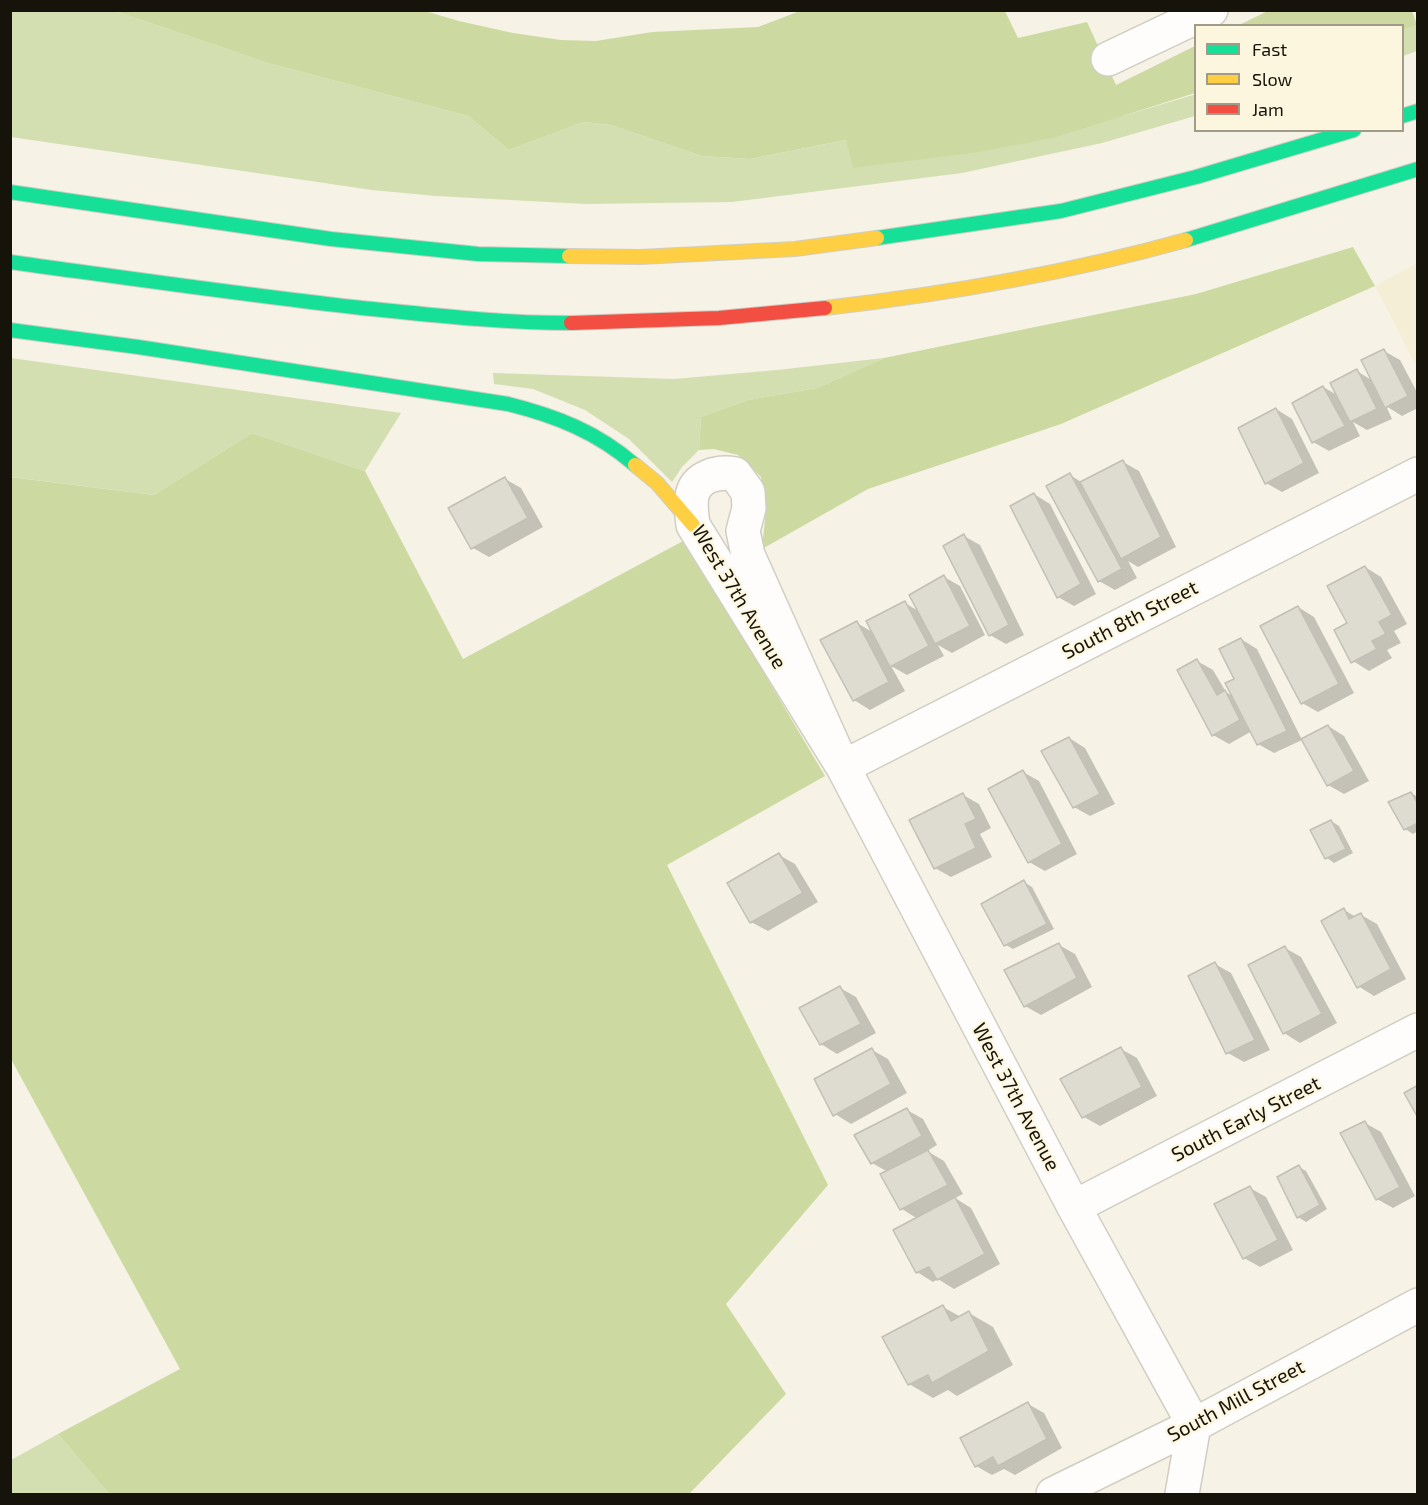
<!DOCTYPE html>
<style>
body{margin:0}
#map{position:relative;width:1428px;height:1505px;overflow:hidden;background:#f6f2e5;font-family:"Exo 2",sans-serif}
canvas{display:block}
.frame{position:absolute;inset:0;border:12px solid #16130b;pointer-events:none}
.legend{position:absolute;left:1194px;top:24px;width:210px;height:108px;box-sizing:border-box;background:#fdf6de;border:2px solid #a19b8a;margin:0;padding:8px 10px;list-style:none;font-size:18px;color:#16130b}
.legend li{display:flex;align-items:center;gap:12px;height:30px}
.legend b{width:30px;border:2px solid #a19b8a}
</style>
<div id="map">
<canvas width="1428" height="1505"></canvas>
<div class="frame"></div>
<ul class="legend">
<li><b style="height:8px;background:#16e098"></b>Fast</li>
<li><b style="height:8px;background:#ffcf43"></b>Slow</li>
<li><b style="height:8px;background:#f24e42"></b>Jam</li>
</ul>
</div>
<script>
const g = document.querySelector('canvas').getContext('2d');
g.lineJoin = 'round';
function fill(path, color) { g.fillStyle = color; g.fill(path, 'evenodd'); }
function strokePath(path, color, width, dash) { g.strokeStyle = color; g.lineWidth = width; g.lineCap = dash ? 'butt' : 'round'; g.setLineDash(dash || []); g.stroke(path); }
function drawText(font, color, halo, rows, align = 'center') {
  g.font = font + ' "Exo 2",sans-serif'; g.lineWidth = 4.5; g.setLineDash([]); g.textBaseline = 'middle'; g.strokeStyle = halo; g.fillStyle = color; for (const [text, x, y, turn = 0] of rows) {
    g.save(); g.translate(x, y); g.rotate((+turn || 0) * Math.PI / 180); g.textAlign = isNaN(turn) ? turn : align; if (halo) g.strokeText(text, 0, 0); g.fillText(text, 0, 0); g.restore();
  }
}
const built = new Path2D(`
 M1417 263V367L1375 286Z`);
const green = new Path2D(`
 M11 10 115 11 268 63 468 116 509 150 583 122 611 125 702 156 750 159 847 140 853 167 1126 115 1196 94 1195 116 1102 143 962 173 732 202 585 204 436 196 372 190 11 137Z
 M1417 25V51L1403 56V30Z
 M11 358 401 413 365 471 252 433 154 495 11 477Z
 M884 358 817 388 748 400 701 417 699 450 682 467 672 482 629 439 585 410 533 389 494 384 493 373 674 379 777 370Z
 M58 1434 109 1494H11V1460Z`);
const forest = new Path2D(`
 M1270 10 1412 11 1417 25 1403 30 1402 26 1239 25Z
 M115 11H425L459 21 513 33 561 40 596 41 652 32 758 27 800 11H1005L1018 38 1087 22 1116 85 1195 46V93L1053 138 973 153 853 168 846 140 750 159 702 156 611 125 583 122 509 150 468 116 268 63Z
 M1353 247 1375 286 1061 424 868 489 762 549 766 509 761 477 738 455 714 449 699 450 701 417 748 400 817 388 884 358 1196 294Z
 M252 433 365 471 463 659 685 540 825 776 667 865 828 1185 726 1304 786 1394 689 1494H109L58 1434 180 1369 11 1059 10 477 154 495Z`);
const shadow = new Path2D(`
 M1384 351 1400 360 1418 394V408L1402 416 1386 406 1392 419 1367 430 1353 422 1360 436 1329 451 1313 442 1323 387 1339 396 1357 371 1373 381Z
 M1276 409 1292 419 1319 473 1282 492 1266 483Z
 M1123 462 1139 471 1176 547 1138 567 1128 561 1137 578 1115 590 1099 581 1070 475 1083 483Z
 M505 479 521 488 543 527 489 557 473 548Z
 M1034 494 1050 504 1096 594 1074 606 1058 597Z
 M964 536 980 545 1024 635 1006 644 990 635Z
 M1365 567 1381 577 1407 624 1394 631 1401 643 1387 650 1392 658 1369 671 1353 661 1349 624Z
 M944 577 960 586 985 635 952 653 938 645 944 656 907 675 891 666 905 691 870 710 854 700 857 623 874 633 905 603 920 612Z
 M1298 607 1314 617 1354 693 1318 712 1302 703Z
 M1241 639 1257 649 1302 740 1274 753 1258 744 1252 731 1229 744 1213 735 1197 661 1213 670 1226 692 1234 697Z
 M1328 726 1344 736 1369 781 1344 794 1328 785Z
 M1069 738 1085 748 1115 804 1090 816 1074 807Z
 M1023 772 1039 781 1077 854 1045 871 1029 862Z
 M1411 793 1418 797V831L1413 834 1405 829 1390 802Z
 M963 795 979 804 991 828 980 834 992 857 951 877 935 868Z
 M1331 821 1339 826 1353 853 1334 863 1327 858Z
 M779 855 795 864 818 902 768 931 751 922 729 883Z
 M1024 882 1032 887 1054 929 1013 949 1006 945Z
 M1344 910 1356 917 1361 915 1377 924 1406 979 1374 996 1358 986Z
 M1059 945 1075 954 1092 987 1041 1015 1025 1006Z
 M1285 948 1301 957 1337 1023 1300 1043 1284 1033Z
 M1215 964 1231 973 1270 1050 1244 1062 1228 1053Z
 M840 988 856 997 876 1033 837 1054 821 1044Z
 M1121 1049 1137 1058 1157 1096 1100 1126 1084 1117 1062 1079Z
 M872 1050 888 1059 907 1093 851 1124 835 1114Z
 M907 1110 923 1119 937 1145 927 1151 944 1161 963 1194 955 1198 971 1208 1000 1264 954 1289 938 1279 933 1282 917 1272 918 1219 902 1209 888 1172 872 1163Z
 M1365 1123 1381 1132 1415 1196 1393 1208 1377 1199Z
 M1299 1167 1306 1171 1327 1209 1306 1222 1298 1217 1279 1178Z
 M1250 1188 1266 1197 1293 1250 1260 1267 1244 1258Z
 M943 1307 961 1317 969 1313 993 1327 1013 1365 957 1396 948 1390 933 1398 909 1384Z
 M1028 1404 1044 1413 1062 1448 1015 1475 1004 1469 992 1475 976 1466Z`);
const building = new Path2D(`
 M1384 349 1408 396 1385 408 1361 360Z
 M1357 369 1377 409 1350 422 1330 383Z
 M1323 386 1345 426 1312 443 1292 403Z
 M1276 408 1304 463 1265 484 1238 428Z
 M1123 460 1161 537 1121 559 1080 482Z
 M1070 473 1122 569 1098 582 1046 486Z
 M505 477 528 518 471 549 448 508Z
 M1034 493 1081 584 1057 598 1010 506Z
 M964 534 1009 625 989 636 943 546Z
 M1365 566 1392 615 1379 622 1386 634 1372 641 1377 649 1351 663 1334 630 1347 623 1327 586Z
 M944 575 970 626 935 644 909 595Z
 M905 601 929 646 890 667 866 621Z
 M1298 606 1339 684 1301 704 1260 626Z
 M857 621 889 682 853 701 820 640Z
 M1241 638 1287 731 1257 745 1225 683 1234 679 1219 649Z
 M1197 659 1217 695 1225 690 1240 720 1212 736 1177 670Z
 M1328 725 1354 771 1327 786 1301 739Z
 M1069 737 1100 794 1073 808 1041 751Z
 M1023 770 1062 844 1028 863 988 789Z
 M1411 792 1418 804V823L1404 830 1388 802Z
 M963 793 976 819 965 824 976 848 934 869 909 820Z
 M1331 820 1346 849 1325 859 1310 830Z
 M779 853 803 893 750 923 727 883Z
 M1024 880 1047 924 1004 946 981 904Z
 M1344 908 1349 919 1361 913 1391 969 1357 988 1321 921Z
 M1059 943 1077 978 1024 1007 1004 970Z
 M1285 946 1322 1014 1283 1034 1248 965Z
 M1215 962 1255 1040 1226 1054 1188 976Z
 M840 986 861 1024 820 1045 799 1008Z
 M1121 1047 1142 1087 1082 1118 1060 1079Z
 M872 1048 891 1084 833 1116 814 1079Z
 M1418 1085V1118L1404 1093Z
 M907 1108 922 1136 871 1164 854 1135Z
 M1365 1121 1400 1187 1376 1200 1340 1133Z
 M928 1150 948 1185 900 1210 880 1174Z
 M1299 1165 1320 1205 1297 1218 1277 1177Z
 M1250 1186 1278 1240 1243 1259 1214 1204Z
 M955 1197 985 1254 937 1280 929 1267 916 1273 893 1230Z
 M943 1305 951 1321 969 1311 989 1351 932 1383 928 1375 908 1385 882 1337Z
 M1028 1402 1047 1439 998 1466 993 1457 975 1467 960 1438Z`);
const street = new Path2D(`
 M1108 59 1211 10
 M843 767 693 525C692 516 690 505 692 496 696 476 718 471 735 474L748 492 749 508 743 531 748 555 843 767 1074 1207 1194 1425 1182 1494
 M843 767 1418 474
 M1074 1207 1418 1030
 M1053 1494 1194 1425 1418 1305`);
const fast = new Path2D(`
 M1402 116 1418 111
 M10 192 331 239 478 254 569 256
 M877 238 1061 211 1196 177 1354 130
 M1186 240 1418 169
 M10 262C127 278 244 295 362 308 432 315 501 323 571 323
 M10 330 138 347 508 404C556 416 597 432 635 465`);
const slow = new Path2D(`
 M569 256 640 257 795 249 877 238
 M825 308C947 294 1068 273 1186 240
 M635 465 657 483 693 525`);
const jam = new Path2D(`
 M571 323 719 318 825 308`);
const streetNames = [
 ["West 37th Avenue",739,597,59],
 ["South 8th Street",1130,620,-27],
 ["West 37th Avenue",1016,1097,62],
 ["South Early Street",1246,1119,-27],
 ["South Mill Street",1236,1401,-28]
];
fill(built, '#f4eed7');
fill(green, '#d3dfb1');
fill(forest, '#ccdaa2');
fill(shadow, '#0003');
fill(building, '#dedbd1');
strokePath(building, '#c2bfb5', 1.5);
strokePath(street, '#d0cdc3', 36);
strokePath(fast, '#d0cdc3', 16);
strokePath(slow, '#d0cdc3', 16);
strokePath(jam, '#d0cdc3', 16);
strokePath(street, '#fefdfb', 33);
strokePath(fast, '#16e098', 14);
strokePath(slow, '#ffcf43', 14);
strokePath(jam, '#f24e42', 14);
drawText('20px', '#16130b', '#fdf6de', streetNames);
</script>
